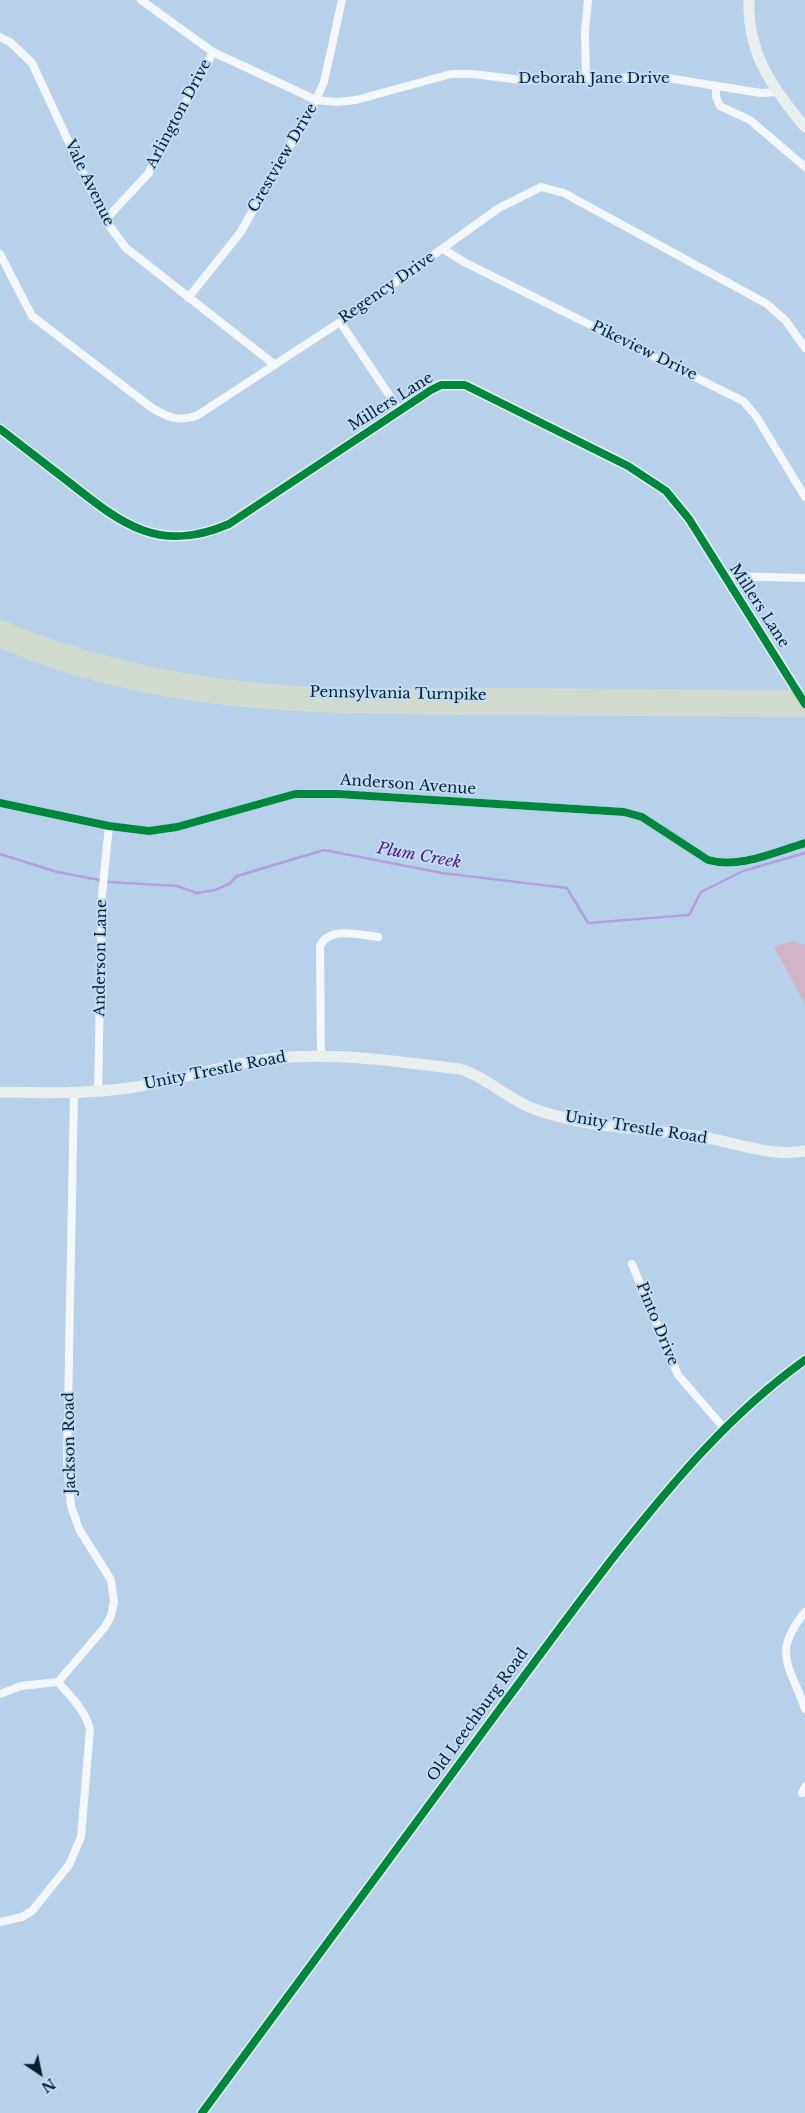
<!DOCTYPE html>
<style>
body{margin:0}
#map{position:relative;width:805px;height:2113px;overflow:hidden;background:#b6d1e9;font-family:"Libre Baskerville",serif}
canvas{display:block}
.north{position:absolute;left:15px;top:2048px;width:50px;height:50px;-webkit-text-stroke:4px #c0ddf8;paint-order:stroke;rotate:146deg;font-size:14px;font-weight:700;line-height:20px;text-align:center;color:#0a1e2e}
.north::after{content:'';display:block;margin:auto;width:18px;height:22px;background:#0a1e2e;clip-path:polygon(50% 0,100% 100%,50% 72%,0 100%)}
</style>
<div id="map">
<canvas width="805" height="2113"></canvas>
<div class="north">N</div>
</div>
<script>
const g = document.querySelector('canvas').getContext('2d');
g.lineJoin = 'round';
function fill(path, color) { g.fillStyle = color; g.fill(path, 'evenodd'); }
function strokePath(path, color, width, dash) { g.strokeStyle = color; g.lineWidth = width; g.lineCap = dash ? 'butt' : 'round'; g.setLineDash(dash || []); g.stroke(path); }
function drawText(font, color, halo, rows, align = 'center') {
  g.font = font + ' "Libre Baskerville",serif'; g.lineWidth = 4; g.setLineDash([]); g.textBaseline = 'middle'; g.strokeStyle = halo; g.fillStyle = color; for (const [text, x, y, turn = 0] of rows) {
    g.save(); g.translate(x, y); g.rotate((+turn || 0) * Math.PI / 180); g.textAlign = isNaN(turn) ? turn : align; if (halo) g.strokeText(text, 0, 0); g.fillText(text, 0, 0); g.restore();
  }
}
const green = new Path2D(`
 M793 941 805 945V1004L774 947Z`);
const stream = new Path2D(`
 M0 854 57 872 110 882 177 886 197 893 215 890 229 884 237 876 324 850 442 873 567 888 588 923 689 915 701 892 743 871 805 853`);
const street = new Path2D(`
 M141 0 213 52 316 100 337 102 356 100 451 74H472L522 80 661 77 761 93 776 92
 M0 37 10 42 32 63 105 220 126 248 275 365
 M586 79 585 31 588 0
 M716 87V97L720 106 750 120 805 167
 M105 220 148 174 213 52
 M443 249 464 262 743 401 756 416 805 497
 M0 254 32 316 152 408C169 418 179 422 198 415L340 322 499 208 541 187 564 193 767 304 786 321 805 348
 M188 298 240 233 316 100 324 82 342 0
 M340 322 400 411
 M723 576 805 578
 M0 803 109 826 149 831 177 827 295 794H338L624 812 642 817 708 860C739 869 775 852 805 843
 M321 1056 320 946C329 926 359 935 378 937
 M98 1090 102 895 109 826
 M632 1264 678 1375 724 1428
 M805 1612C771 1654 790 1664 805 1709
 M58 1682 105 1627 111 1616 114 1602 111 1580 79 1529 71 1506 67 1462 74 1093
 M0 1694 21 1686 58 1682
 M802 1793 805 1787
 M0 1922 22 1917 32 1911 69 1865 81 1837 90 1729C85 1710 71 1697 58 1682`);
const secondary = new Path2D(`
 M749 0C747 53 773 89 805 127
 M0 429C23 447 47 465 70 483 123 525 160 554 229 524L431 390 441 385H465L628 466 666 491 689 519 804 702
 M0 1092C43 1093 86 1094 129 1088 183 1080 235 1060 290 1057 347 1054 404 1062 460 1069 488 1078 508 1099 534 1109 589 1129 650 1128 707 1138 740 1144 772 1157 805 1151
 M202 2113C302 1977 402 1841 502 1706 540 1655 577 1604 616 1554 673 1482 730 1414 805 1360`);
const highway = new Path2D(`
 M0 627C80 660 163 680 249 689 334 698 421 694 506 695 606 695 706 698 805 697
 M0 641C159 709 317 707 486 708 592 709 699 709 805 710`);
const cycleway = new Path2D(`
 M0 429C23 447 47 465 70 483 123 525 160 554 229 524L431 390 441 385H465L628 466 666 491 689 519 805 704
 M0 803 109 826 149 831 177 827 295 794H338L624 812 642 817 708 860C739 869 775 852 805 843
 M202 2113C302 1977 402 1841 502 1706 540 1655 577 1604 616 1554 673 1482 730 1414 805 1360`);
const streetNames = [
 ["Deborah Jane Drive",594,79],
 ["Arlington Drive",179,114,-62],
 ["Crestview Drive",283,158,-60],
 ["Vale Avenue",89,183,64],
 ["Regency Drive",387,288,-35],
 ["Pikeview Drive",644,351,26],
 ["Millers Lane",391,402,-32],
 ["Millers Lane",759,606,57],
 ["Pennsylvania Turnpike",398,694,1],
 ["Anderson Avenue",408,785,4],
 ["Anderson Lane",101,958,-89],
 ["Unity Trestle Road",215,1071,-11],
 ["Unity Trestle Road",636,1128,9],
 ["Pinto Drive",657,1324,68],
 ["Jackson Road",70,1443,-91],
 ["Old Leechburg Road",478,1715,-54]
];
const waterNames = [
 ["Plum Creek",419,856,10]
];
fill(green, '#d3b3c7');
strokePath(stream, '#b39ee1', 2.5);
strokePath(street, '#f4f8fc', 8);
strokePath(secondary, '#e9efee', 11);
strokePath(highway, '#d0dace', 14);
strokePath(cycleway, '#00873e', 8);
drawText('15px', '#0a1e2e', '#c0ddf8', streetNames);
drawText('italic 16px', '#52167c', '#c0ddf8', waterNames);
</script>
